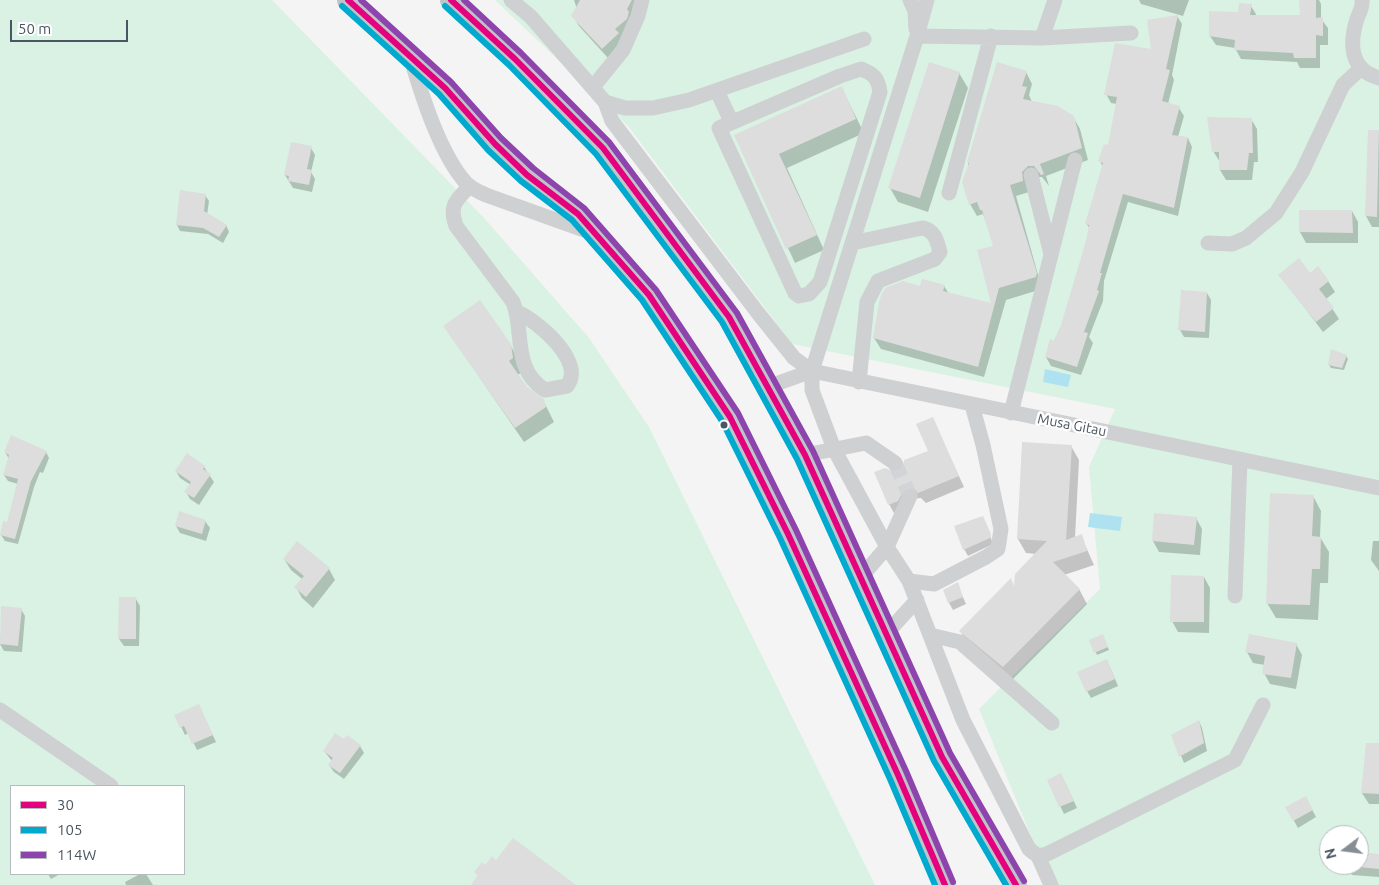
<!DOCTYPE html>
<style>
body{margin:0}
#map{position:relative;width:1379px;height:885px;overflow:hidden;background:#f4f4f4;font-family:Ubuntu,sans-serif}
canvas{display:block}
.legend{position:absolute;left:10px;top:785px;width:175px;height:90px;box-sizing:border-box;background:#fff;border:1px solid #b7bbc0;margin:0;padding:6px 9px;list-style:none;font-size:15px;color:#4a5661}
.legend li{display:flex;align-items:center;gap:10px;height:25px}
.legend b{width:25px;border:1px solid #b7bbc0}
.north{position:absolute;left:1319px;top:825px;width:50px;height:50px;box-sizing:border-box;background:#fff;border:1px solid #b7bbc0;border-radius:50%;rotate:255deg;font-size:14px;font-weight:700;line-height:20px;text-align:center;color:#4a5661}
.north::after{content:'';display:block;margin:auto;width:18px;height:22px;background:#868d94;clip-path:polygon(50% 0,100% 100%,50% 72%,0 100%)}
.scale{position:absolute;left:10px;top:20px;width:118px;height:22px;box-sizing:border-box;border:2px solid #4a5661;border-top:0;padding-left:6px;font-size:15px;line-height:18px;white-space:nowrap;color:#4a5661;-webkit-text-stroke:4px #fff;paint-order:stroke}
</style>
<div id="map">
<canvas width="1379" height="885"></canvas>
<ul class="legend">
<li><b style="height:6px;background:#e5007d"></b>30</li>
<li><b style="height:6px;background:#00a9ce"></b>105</li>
<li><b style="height:6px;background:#8e44ad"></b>114W</li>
</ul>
<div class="north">N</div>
<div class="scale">50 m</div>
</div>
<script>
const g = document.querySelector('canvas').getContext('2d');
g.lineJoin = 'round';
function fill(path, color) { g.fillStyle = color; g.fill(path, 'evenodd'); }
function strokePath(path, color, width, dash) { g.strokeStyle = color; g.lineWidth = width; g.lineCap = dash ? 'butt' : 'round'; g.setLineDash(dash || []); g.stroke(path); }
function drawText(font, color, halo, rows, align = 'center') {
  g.font = font + ' Ubuntu,sans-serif'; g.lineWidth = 5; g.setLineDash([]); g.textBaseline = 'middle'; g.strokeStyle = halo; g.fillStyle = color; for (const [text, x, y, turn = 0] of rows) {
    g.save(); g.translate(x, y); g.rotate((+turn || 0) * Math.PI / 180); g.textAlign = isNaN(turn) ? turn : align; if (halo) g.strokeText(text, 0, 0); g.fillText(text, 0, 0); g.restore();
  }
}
const green = new Path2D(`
 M0 0H272L277 5 485 219 589 338 649 427 875 885H0ZM11 786H184V874H11Z
 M495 0H1379V885H1051L979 709 1100 589 1089 467 1115 409 792 344 628 126ZM1329 835H1359V865H1329Z`);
const water = new Path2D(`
 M1045 369 1071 375 1068 387 1043 382Z
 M1090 513 1122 517 1120 531 1088 527Z`);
const shadow = new Path2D(`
 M574 0H640L624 44 608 58 579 26 573 16 577 9Z
 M1139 0H1189L1183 16 1141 4Z
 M1301 0H1319L1321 4V19L1328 28V45H1320V68H1300L1297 62 1241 59 1235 48 1216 45 1210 36 1251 6 1257 16H1301Z
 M1177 16 1182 24 1172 75 1174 80 1168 104 1179 108 1184 116 1178 137 1188 138 1192 147 1178 216 1128 202 1104 281 1103 301 1089 337 1093 343 1081 375 1051 366 1046 357 1062 325 1090 229 1086 223 1103 167 1100 161 1109 146 1117 104 1111 103 1106 94 1153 50Z
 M1026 72 1032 84 1029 95 1032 102 1073 117 1080 129 1088 160 1046 176 1049 186 1042 177H1035L1029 192 1016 196 1042 289 1006 300 984 377 881 349 874 338 921 287 944 286 949 294 993 305 995 247 983 214 977 216 970 204 968 162Z
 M959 73 968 88 928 212 898 202 890 188Z
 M841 87 864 133 787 168 824 250 795 263 736 136Z
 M1251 119 1257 129 1258 162H1254L1252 180H1226L1220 170V162L1213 151Z
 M1370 130 1379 131V227H1372L1366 216Z
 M311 148 315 155 311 172 315 179 312 192 293 188 285 175Z
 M205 195 209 201 207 215 226 225 229 232 223 243 208 234 180 231 177 225Z
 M1300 211H1352L1358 222V243H1306L1300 232Z
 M1310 274 1328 281 1335 292 1326 299 1339 319 1323 332 1280 275Z
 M1207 293 1211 300 1209 338 1184 337 1180 330Z
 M445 327 510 344 518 360 521 373 517 375 527 389 543 400 554 422 524 442Z
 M1346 356 1348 359 1344 370 1331 368 1329 365Z
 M932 418 964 487 926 503 921 498 911 499 895 515 889 504 894 474 899 473 929 452Z
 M1071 446 1079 460 1075 538 1081 536 1094 565 1064 575 1079 589 1087 604 1011 681 969 645 960 631 1015 588 1036 554 1026 553 1018 539Z
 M5 452H46L49 458 43 473 40 472 34 487 18 544 5 541 1 535 7 524 18 484 8 481 4 475 9 459Z
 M204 467 214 482 199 505 190 499 186 492 191 485 180 478 176 471Z
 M1313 496 1321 511 1320 537 1329 552 1328 583H1320L1318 620 1276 618 1267 603Z
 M1196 518 1202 529 1200 555 1159 552 1153 541Z
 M205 521 210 528 206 541 180 533 176 526Z
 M986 524 993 544 968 556 964 549Z
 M1373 541H1379V571L1371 560Z
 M284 559 329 569 335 580 313 608 302 598 296 587 302 579 291 570Z
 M1204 577 1210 588 1209 633 1178 632 1172 621Z
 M957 584 966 604 953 610 949 603Z
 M136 599 140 606 139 646H124L119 639Z
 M3 608 21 609 25 616 22 652 4 651 0 644Z
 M1104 639 1109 650 1097 655 1091 641Z
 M1296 644 1302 655 1296 689 1270 684 1264 673 1265 665 1253 663 1247 652Z
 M1110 667 1118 686 1091 698 1087 691Z
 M199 706 216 742 197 750 189 733 185 735 176 716Z
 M1199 721 1202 728 1207 751 1184 763 1173 735Z
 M345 741 360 746 364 753 344 779 334 772 329 765 332 761 324 751Z
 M1379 744V804H1369L1362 793Z
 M1048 780 1065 782 1077 808 1064 814Z
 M1306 798 1316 817 1298 828 1287 808Z
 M1359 853 1379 856V877L1352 875 1347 865H1359Z
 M48 874H60L51 879Z
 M140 874H146L153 885H126L125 882Z`);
const building = new Path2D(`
 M580 0H632L627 9 629 12 627 19 615 29 619 33 602 49 571 16Z
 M1299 0H1316V18L1323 17V36L1316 35V58H1294L1293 53 1234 50 1235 40 1209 36V11L1238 12 1239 3 1252 4 1250 15H1300Z
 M1178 15 1166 69 1170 70 1162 101 1180 106 1172 135 1188 137 1174 208 1123 194 1100 273H1102L1097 290 1099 291 1084 332 1088 333 1077 367 1045 357 1050 339 1054 341 1061 325 1086 241 1089 225 1085 224 1103 163 1098 161 1104 144 1108 145 1117 97 1104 95 1115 43 1151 49 1147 20Z
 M929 62 960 72 920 198 888 188Z
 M997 62 1027 71 1022 86 1027 87 1023 99 1058 106 1074 116 1082 148 1040 164 1044 174 1041 175 1034 166H1028L1022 172 1023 181 1010 185 1037 273 1036 277 999 288 978 367 873 338 880 298 885 288 903 281 920 286 922 279 945 285 943 291 991 303 977 250 993 246 982 210H980L977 202 969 205 962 182 969 163 967 162Z
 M842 86 856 119 779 154 817 235 786 249 734 135Z
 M1207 117 1252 118 1253 153H1249L1247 170H1219V152H1212Z
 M1368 130H1379L1377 217 1365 216Z
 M291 142 312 146 307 169 312 170 309 185 288 181 289 176 284 175Z
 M180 190 206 194 204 211 227 225 219 237 203 228 176 225Z
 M1299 210H1352L1353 233 1299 232Z
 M1299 258 1310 273 1318 266 1329 281 1319 289 1334 308 1316 322 1278 275Z
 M1181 290 1207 292 1205 332 1178 330Z
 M480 300 511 344 513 358 509 361 527 387 544 399 546 407 515 428 443 326Z
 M1331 349 1347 355 1342 368 1328 365Z
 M933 417 959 476 918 493 913 487 905 488 898 501 888 505 874 472 885 468 894 472H899L903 468 904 460 928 451 916 424Z
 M11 435 47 451 31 481 15 539 0 535 3 521 7 522 18 479 3 475 9 455 4 452Z
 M1022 442 1072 445 1066 540 1082 534 1087 551 1053 562 1080 589 1003 667 959 631 1011 578 1014 586 1015 574 1047 541 1017 539Z
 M187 453 205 466 203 469 211 474 194 498 184 492 191 482 175 471Z
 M1270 493 1314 495 1312 536 1321 537 1320 569H1312L1310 605 1266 604Z
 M179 511 206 520 202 534 175 526Z
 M1154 513 1197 517 1194 545 1152 541Z
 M983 516 991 534 990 538 963 550 954 526Z
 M297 541 330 568 306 597 294 587 304 576 283 559Z
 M1171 575 1204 576V622H1170Z
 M958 582 963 597 948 603 943 590Z
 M119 597H136V639H118Z
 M1 606 22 608 18 646 0 644Z
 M1103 634 1108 647 1094 653 1089 640Z
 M1249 634 1297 643 1291 678 1262 674 1265 656 1245 652Z
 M1107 659 1115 679 1086 692 1077 672Z
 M199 704 213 735 192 744 184 726 180 728 174 715Z
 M1199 720 1204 743 1179 757 1171 735Z
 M335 733 344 739 347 735 361 745 340 773 328 765 333 758 323 751Z
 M1366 743H1379V794L1361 793Z
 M1061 773 1074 801 1059 807 1047 780Z
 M1306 796 1313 810 1293 821 1285 807Z
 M513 838 576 885H471L478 875 474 872 482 862 485 865 492 856 496 860Z
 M1359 852 1379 854V869L1359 867Z`);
const minorTunnel = new Path2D(`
 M895 463 910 496`);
const minor = new Path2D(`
 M511 0 531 17 605 102 625 108H653L689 100 864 39
 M910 0 915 11 916 29
 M1362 0C1363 7 1359 13 1357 19 1349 44 1350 70 1379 78
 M917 36 927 0
 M1042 38 1055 0
 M411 59C422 96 440 154 466 183 472 189 479 192 486 195L595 234
 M861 69C874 74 878 78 880 92L820 282 809 294 799 296 795 293 719 128 840 76Z
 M593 87 623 50 638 16 642 0
 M717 91 731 121
 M605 102 612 121 758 313 794 358 812 371
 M1031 175 1051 254
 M470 186C455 201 449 206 456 226L513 302C525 332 511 368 545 390L567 386C586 362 538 321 517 312
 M949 193 991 36
 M852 243 922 228C935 230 937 241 940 252L935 259 878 281 867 302 859 382
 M1208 243 1232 244 1246 238 1276 213 1302 172 1343 85 1360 69
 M767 387 812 371 1379 488
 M972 405 983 445 1001 529 998 549 986 557 934 584 909 581 887 547 834 449 812 390V371L917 36 1042 38 1131 33
 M1011 413 1075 160
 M805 455 866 443 895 463
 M860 578 887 547 910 496
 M909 581 963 720 1029 849 1038 856 1047 854 1235 760 1263 705
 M1235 596 1240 459
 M886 634 917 600
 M930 635 960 642 1052 723
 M0 710 111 786
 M1038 856 1051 885`);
const highway = new Path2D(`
 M348 0 445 88 495 144 527 175 578 214 649 295 730 417 788 534 898 775 945 885
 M451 0 515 59 603 148 729 317 805 455 942 757 1016 885`);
const bus1 = new Path2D(`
 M348 0 445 88 495 144 527 175 578 214 649 295 730 417 788 534 898 775 945 885
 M451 0 515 59 603 148 729 317 805 455 942 757 1016 885`);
const bus2 = new Path2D(`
 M342 6 439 94 488 150 521 181 572 220 642 300 722 421 780 538 890 779 935 885
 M445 6 509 65 596 154 722 322 797 459 934 761 1006 885`);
const bus3 = new Path2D(`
 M361 0 451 82 501 138 533 168 584 208 656 290 738 413 796 530 906 771 953 882
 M464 0 521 53 609 142 737 313 813 451 950 753 1024 881`);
const markers = [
 [724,425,4.5,"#4a5661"]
];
const streetNames = [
 ["Musa Gitau",1072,425,11]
];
fill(green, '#d9f2e3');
fill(water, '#aee2f0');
fill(shadow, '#0003');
fill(building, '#ddddde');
strokePath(minorTunnel, '#d2d4d7', 15, [15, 8]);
strokePath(minor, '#ced0d2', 15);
strokePath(highway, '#bec4c9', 22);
strokePath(bus1, '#e5007d', 6);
strokePath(bus2, '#00a9ce', 6);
strokePath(bus3, '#8e44ad', 6);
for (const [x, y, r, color] of markers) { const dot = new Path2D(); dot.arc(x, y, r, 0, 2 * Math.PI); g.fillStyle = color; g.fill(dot); strokePath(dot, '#fff', 2); }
drawText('14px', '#4a5661', '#fff', streetNames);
</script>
